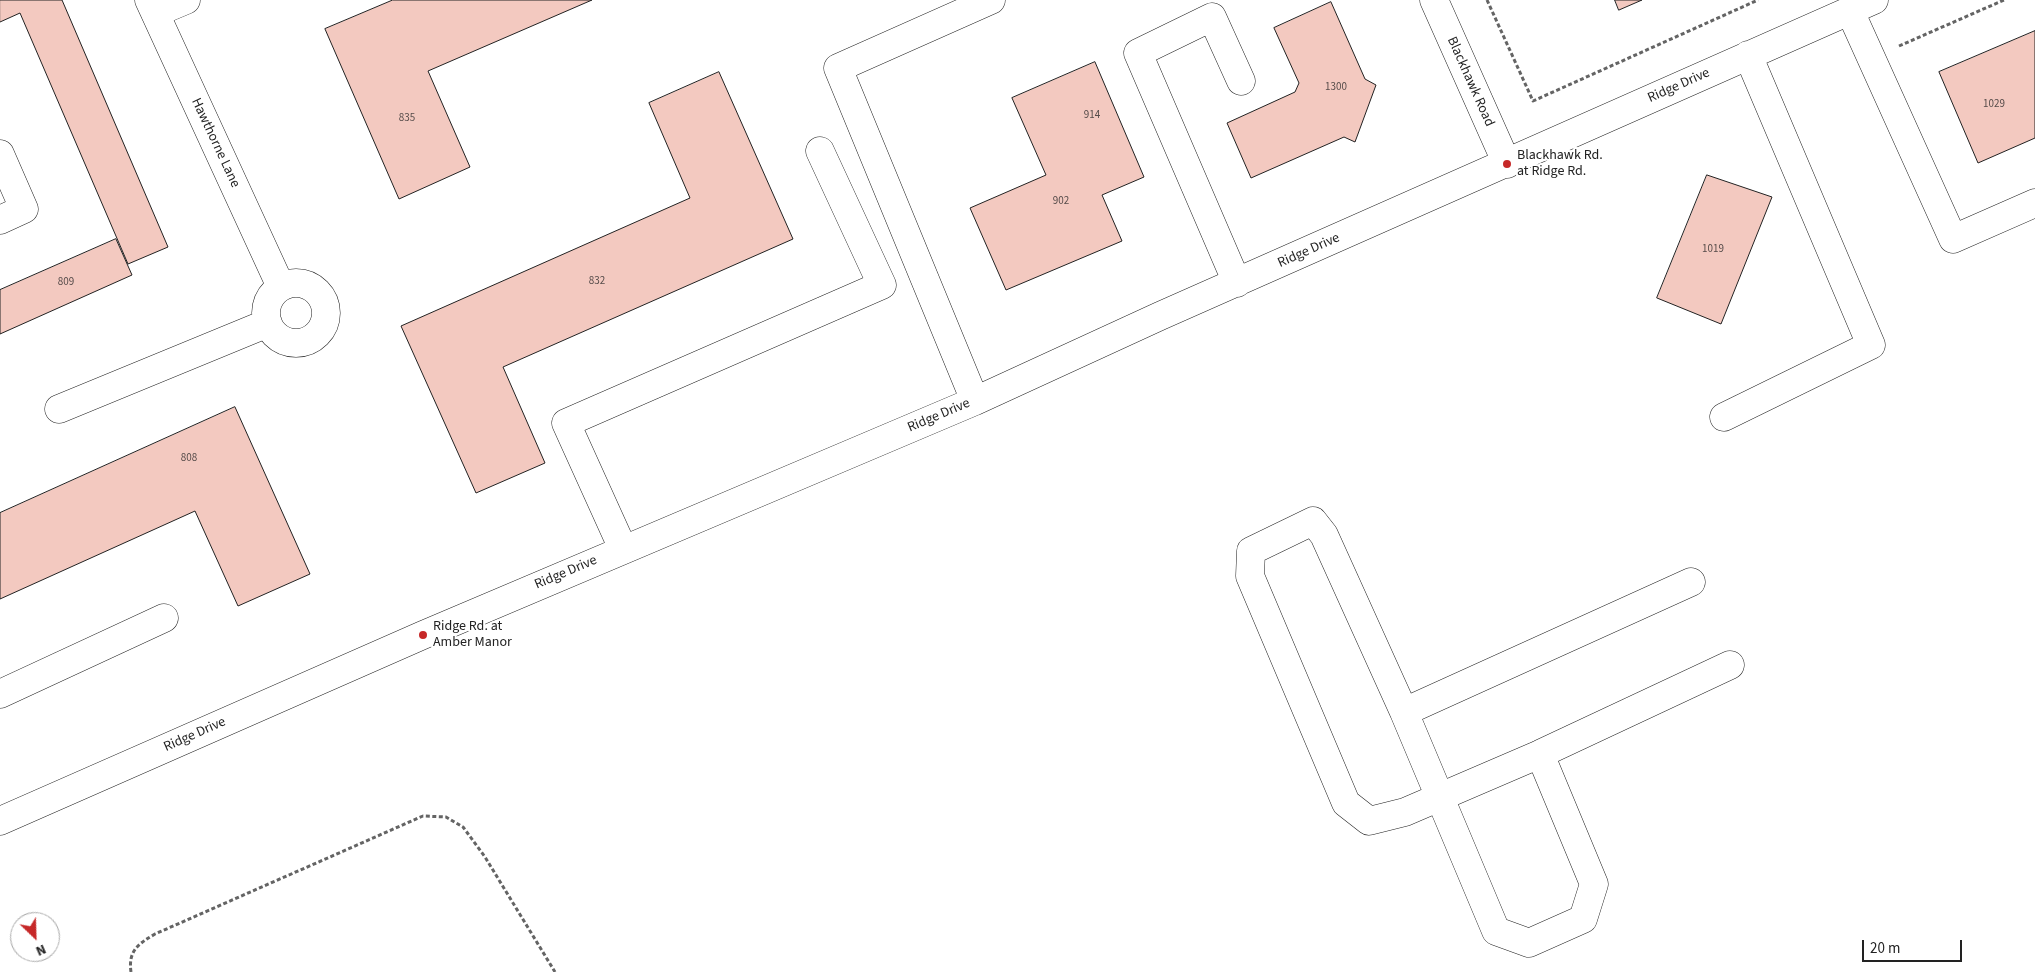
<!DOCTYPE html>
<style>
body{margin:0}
#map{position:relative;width:2035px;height:972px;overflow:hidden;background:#fff;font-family:"Source Sans 3",sans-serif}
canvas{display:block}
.north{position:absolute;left:10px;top:912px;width:50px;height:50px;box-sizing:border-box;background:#fff;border:1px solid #a7a7a7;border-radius:50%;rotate:156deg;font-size:14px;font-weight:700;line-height:20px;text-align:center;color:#222}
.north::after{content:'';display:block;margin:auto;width:18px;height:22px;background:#c62828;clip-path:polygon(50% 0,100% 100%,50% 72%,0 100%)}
.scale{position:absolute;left:1862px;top:940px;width:100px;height:22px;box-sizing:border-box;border:2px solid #222;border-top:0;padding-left:6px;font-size:15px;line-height:18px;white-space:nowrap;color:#222;-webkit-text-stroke:4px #fff;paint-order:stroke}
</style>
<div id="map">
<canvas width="2035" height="972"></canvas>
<div class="north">N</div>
<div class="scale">20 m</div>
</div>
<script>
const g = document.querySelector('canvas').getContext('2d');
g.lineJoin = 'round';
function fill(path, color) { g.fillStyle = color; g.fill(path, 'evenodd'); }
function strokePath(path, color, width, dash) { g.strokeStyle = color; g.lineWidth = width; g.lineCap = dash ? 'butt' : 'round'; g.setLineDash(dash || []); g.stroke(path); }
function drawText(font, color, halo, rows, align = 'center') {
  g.font = font + ' "Source Sans 3",sans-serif'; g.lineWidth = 4; g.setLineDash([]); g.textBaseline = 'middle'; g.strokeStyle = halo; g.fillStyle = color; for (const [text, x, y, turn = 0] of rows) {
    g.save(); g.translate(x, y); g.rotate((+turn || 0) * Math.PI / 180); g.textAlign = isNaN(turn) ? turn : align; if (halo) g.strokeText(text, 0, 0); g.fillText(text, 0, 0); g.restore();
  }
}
const building = new Path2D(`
 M0 0H62L168 247 128 264 20 13 0 22Z
 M393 0H592L428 71 470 167 399 199 325 29Z
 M1615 0H1642L1619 10Z
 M1331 2 1365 79 1376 85 1355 142 1344 137 1251 178 1227 123 1295 92 1299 83 1274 28Z
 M2035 31V138L1978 163 1939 72Z
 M1095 62 1144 177 1102 195 1122 241 1006 290 970 208 1046 175 1012 98Z
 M719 72 793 239 503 367 545 463 476 493 401 326 690 198 649 103Z
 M1707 175 1772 197 1721 324 1657 298Z
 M116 239 132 275 0 334V290Z
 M235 407 310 574 238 606 195 511 0 599V513Z`);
const path = new Path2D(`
 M1487 0 1533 101 1758 0
 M1899 46 2004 0
 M131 972C128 951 138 944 155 934L423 816 446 817 463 827 485 857 555 972`);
const minor = new Path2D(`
 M149 0 281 287
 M1434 0 1507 164
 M1850 11 1953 239 2035 203
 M155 13 186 0
 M0 154 24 209 0 220
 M266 313a30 30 0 1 1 60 0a30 30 0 1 1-60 0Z
 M1237 283 1138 53 1212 17 1241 81
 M975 401 838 68 991 0
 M59 409 268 323
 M1724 417 1871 345 1748 55
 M623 549 566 423 882 285 820 151
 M1691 582 1404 712 1324 535 1313 521 1251 551 1250 576 1346 803 1369 821 1405 812 1540 754 1730 665
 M0 694 164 618
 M1404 712 1496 931 1529 943 1583 919 1594 884 1540 754
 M0 821 423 635 975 401 1160 316 1874 0`);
const markers = [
 [1507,164,5,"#c62828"],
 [423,635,5,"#c62828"]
];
const numberNames = [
 ["1300",1336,88],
 ["1029",1994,105],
 ["914",1092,116],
 ["835",407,119],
 ["902",1061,202],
 ["1019",1713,250],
 ["832",597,282],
 ["809",66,283],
 ["808",189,459]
];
const streetNames = [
 ["Blackhawk Road",1470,82,66],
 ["Ridge Drive",1679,86,-24],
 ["Hawthorne Lane",215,143,65],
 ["Ridge Drive",1309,251,-24],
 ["Ridge Drive",939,416,-23],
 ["Ridge Drive",566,573,-23],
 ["Ridge Drive",195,735,-24]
];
const poiNames = [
 ["Blackhawk Rd.",1517,156],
 ["at Ridge Rd.",1517,172],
 ["Ridge Rd. at",433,627],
 ["Amber Manor",433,643]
];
fill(building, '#f3c9c0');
strokePath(building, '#222', 1);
strokePath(minor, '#222', 29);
strokePath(path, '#646464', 3, [4, 2.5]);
strokePath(minor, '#fff', 28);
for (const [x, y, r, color] of markers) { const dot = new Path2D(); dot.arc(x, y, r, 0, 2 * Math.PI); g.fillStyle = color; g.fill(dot); strokePath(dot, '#fff', 2); }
drawText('11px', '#564c4a', null, numberNames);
drawText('14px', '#222', '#fff', streetNames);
drawText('14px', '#222', '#fff', poiNames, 'left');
</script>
